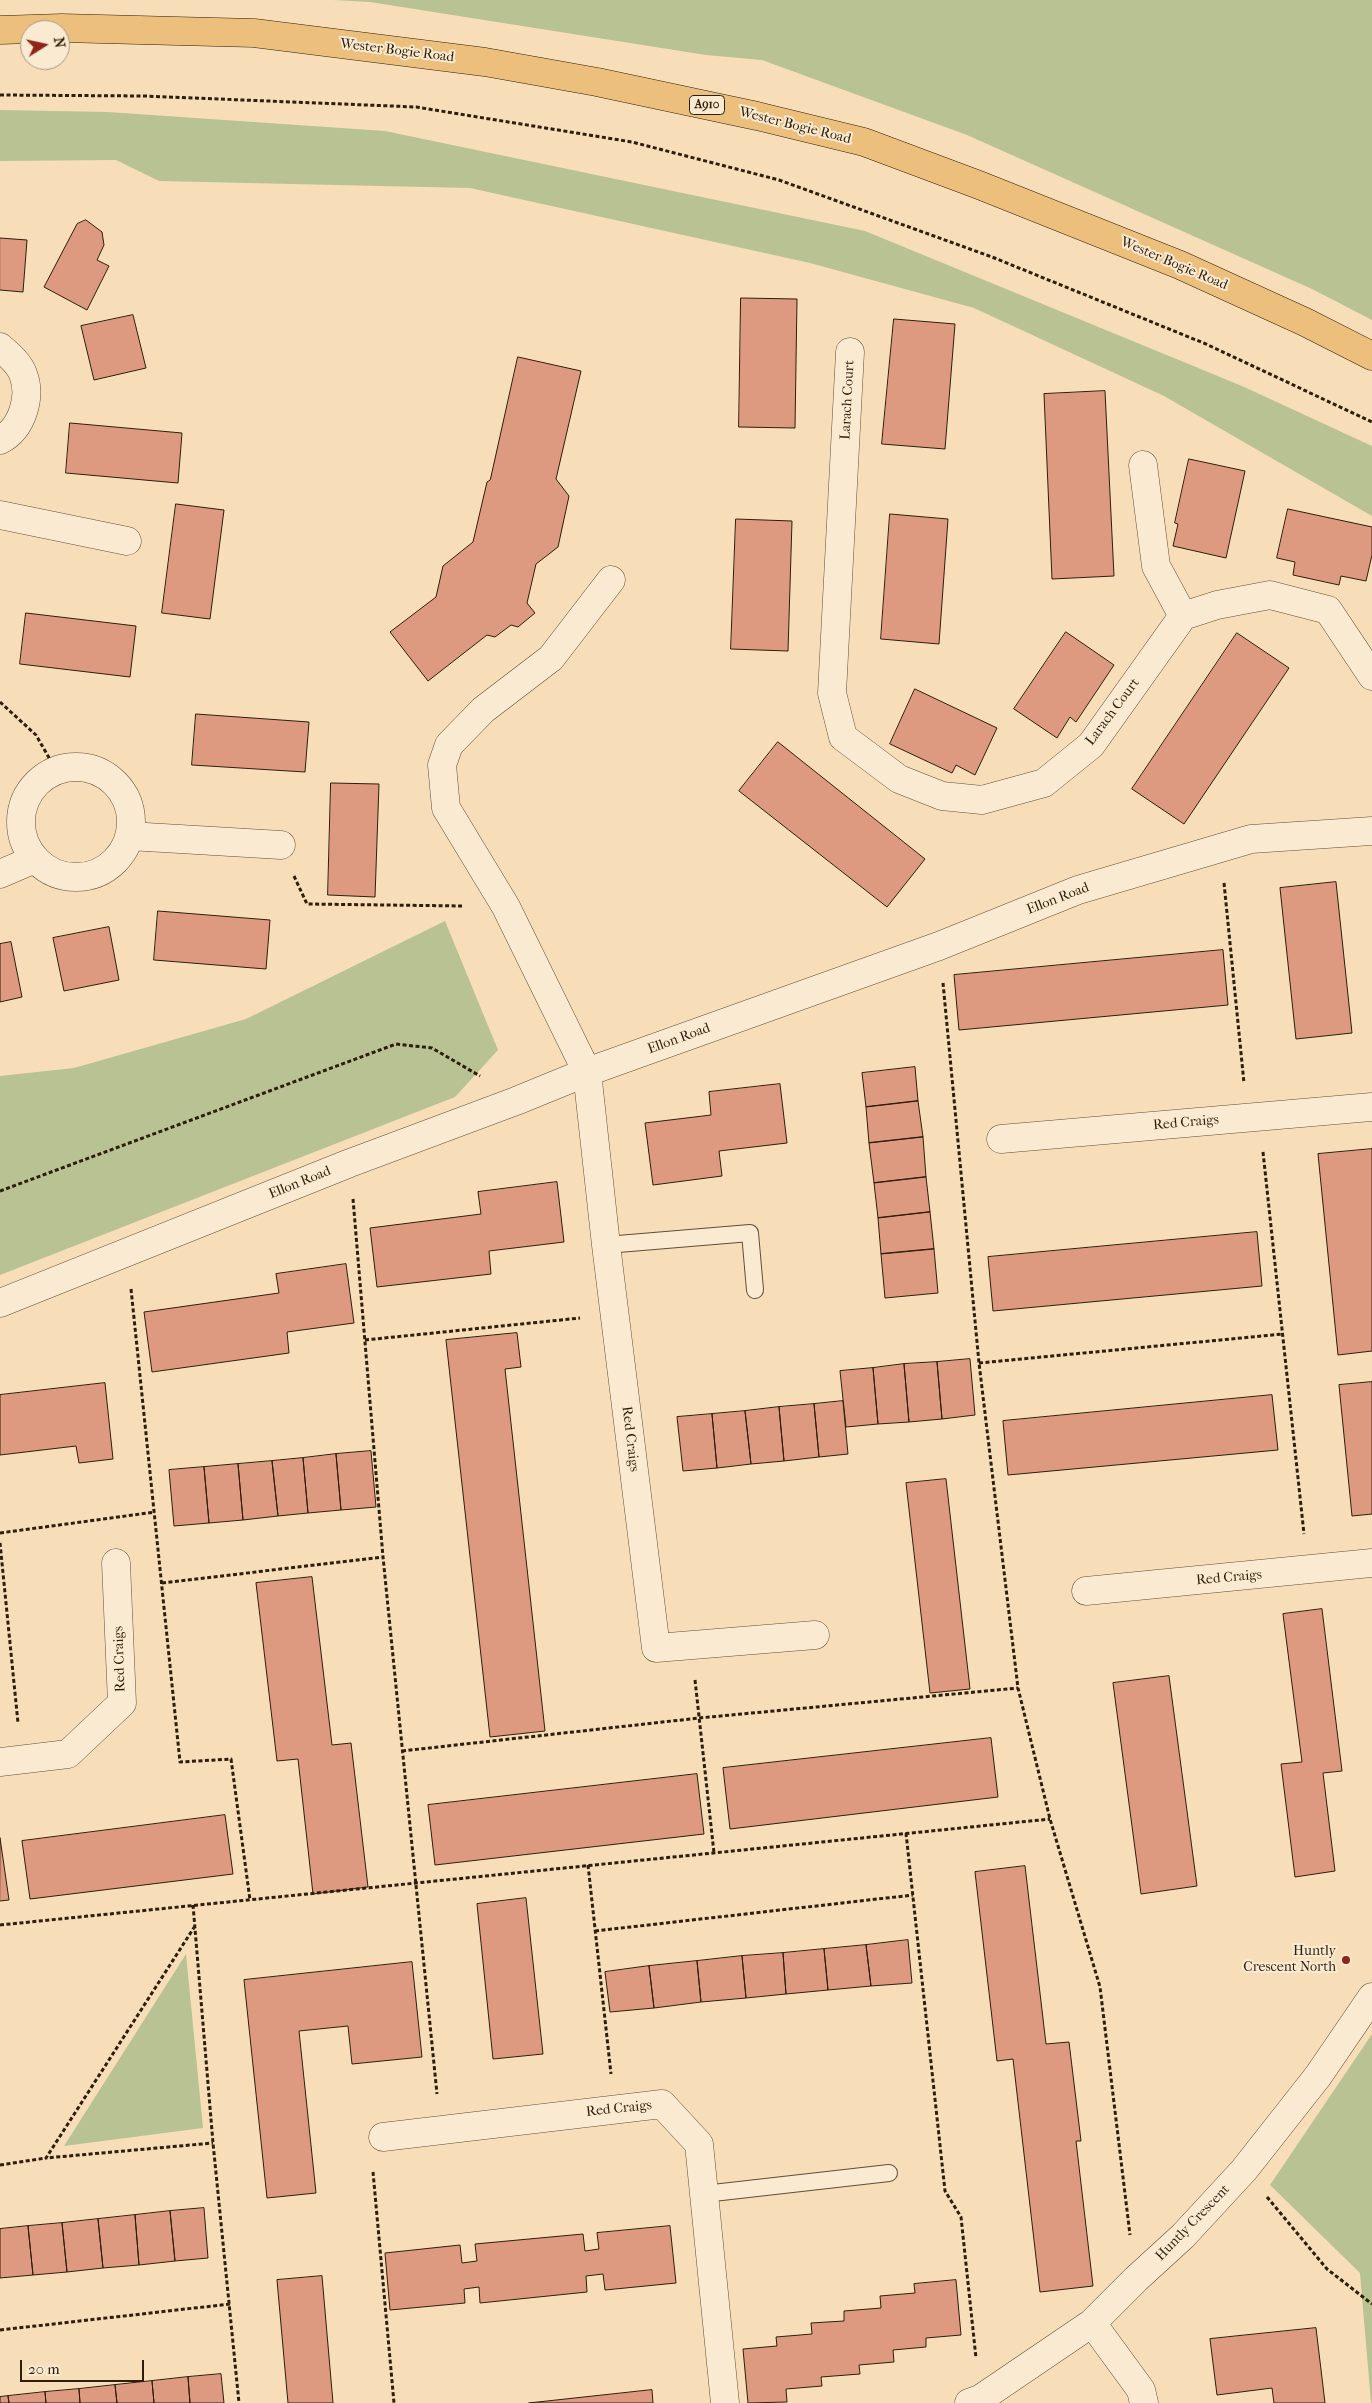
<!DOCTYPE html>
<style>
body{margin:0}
#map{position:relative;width:1372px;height:2403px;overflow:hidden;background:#f7deb9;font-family:"IM FELL French Canon",serif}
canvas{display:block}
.north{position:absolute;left:20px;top:20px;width:50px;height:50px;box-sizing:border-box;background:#faead2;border:1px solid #a89882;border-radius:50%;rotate:80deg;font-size:14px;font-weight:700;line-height:20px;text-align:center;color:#2d1e09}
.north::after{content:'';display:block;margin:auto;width:18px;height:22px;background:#8f2418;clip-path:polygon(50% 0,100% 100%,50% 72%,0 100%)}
.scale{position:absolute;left:20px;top:2360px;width:124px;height:22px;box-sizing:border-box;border:2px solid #2d1e09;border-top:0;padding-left:6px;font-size:15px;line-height:18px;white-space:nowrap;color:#2d1e09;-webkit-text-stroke:4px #faead2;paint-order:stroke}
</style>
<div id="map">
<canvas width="1372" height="2403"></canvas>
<div class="north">N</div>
<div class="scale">20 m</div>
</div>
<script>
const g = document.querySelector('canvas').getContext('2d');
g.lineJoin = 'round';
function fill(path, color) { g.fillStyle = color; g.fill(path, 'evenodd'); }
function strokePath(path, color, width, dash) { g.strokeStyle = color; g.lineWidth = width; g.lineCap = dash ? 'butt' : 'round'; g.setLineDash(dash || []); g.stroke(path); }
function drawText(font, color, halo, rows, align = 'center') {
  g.font = font + ' "IM FELL French Canon",serif'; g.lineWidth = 4; g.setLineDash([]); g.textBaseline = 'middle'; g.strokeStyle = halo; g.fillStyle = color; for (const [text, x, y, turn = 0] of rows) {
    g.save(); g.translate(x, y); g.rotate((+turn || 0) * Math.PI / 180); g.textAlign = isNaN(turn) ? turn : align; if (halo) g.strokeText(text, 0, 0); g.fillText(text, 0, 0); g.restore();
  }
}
const green = new Path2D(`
 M333 0H1372V320L1312 289 967 135 762 60 706 55 370 2Z
 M0 110 108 112 385 131 865 231 1242 386 1372 446V516L1164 396 974 308 810 263 470 188 159 181 116 160 0 161Z
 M445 921 498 1050 455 1097 0 1275V1076L74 1068 246 1019Z
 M186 1954 203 2128 64 2146Z
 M1372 2034V2403H1371L1360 2273 1270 2185Z`);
const building = new Path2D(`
 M86 220 102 232 104 245 97 260 109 266 87 310 44 287 77 224Z
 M0 238 27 240 23 292 0 290Z
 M741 298 797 299 795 428 739 427Z
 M133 315 146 368 94 380 81 326Z
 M894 319 955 324 945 449 882 444Z
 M518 357 581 371 556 479 569 496 558 547 536 564 527 603 535 613 518 627 511 625 495 637 487 635 428 681 390 632 436 597 443 566 473 542 487 482 490 480Z
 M1105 391 1114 576 1052 579 1044 394Z
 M70 423 182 433 178 483 66 473Z
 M1189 459 1245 471 1226 558 1173 546 1178 524 1175 523Z
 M176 504 224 510 210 619 162 613Z
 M1288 509 1372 527V555L1366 581 1341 576 1339 585 1293 575 1295 562 1277 558Z
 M890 514 948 519 939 644 881 639Z
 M736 519 792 521 788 651 731 649Z
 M26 613 136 626 130 677 20 664Z
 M1066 632 1114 665 1076 722 1070 717 1057 738 1014 709Z
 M1237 633 1289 668 1184 824 1132 789Z
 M915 689 997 728 975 775 956 765 952 773 890 744Z
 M196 714 309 722 305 772 192 765Z
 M778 742 925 859 887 907 739 791Z
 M331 783 379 784 375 897 328 895Z
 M1336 882 1352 1033 1296 1039 1280 888Z
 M158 911 270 920 266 969 154 960Z
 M109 927 119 980 64 991 53 938Z
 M11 942 22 997 0 1002V944Z
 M1223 950 1228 1005 959 1030 954 975Z
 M915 1067 918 1101 866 1107 862 1073Z
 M780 1084 787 1143 719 1151 722 1176 653 1185 645 1123 711 1115 709 1092Z
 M918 1101 923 1137 869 1143 866 1107Z
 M923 1137 926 1177 874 1183 869 1143Z
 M1372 1149V1351L1338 1355 1318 1154Z
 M926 1177 930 1212 878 1218 874 1183Z
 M557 1182 564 1242 489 1251 491 1274 377 1287 370 1228 481 1214 478 1192Z
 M930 1212 934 1249 881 1254 878 1218Z
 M1257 1232 1262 1286 993 1311 988 1257Z
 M934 1249 938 1293 885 1298 881 1254Z
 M346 1264 354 1323 287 1332 289 1353 152 1372 144 1312 279 1293 276 1274Z
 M517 1333 521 1367 505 1369 545 1731 490 1737 446 1340Z
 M970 1359 975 1415 942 1419 937 1362Z
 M937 1362 942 1419 909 1422 904 1364Z
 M904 1364 909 1422 878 1424 873 1368Z
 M873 1368 878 1424 846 1427 840 1371Z
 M1372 1382V1514L1352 1516 1339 1385Z
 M105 1383 113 1459 79 1463 76 1446 0 1455V1395Z
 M1272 1395 1278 1450 1008 1475 1003 1421Z
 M843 1401 848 1454 819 1457 814 1404Z
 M814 1404 819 1457 784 1461 779 1407Z
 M779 1407 784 1461 751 1464 745 1411Z
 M745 1411 751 1464 717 1468 712 1414Z
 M712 1414 717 1468 683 1471 677 1417Z
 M371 1451 376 1507 341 1510 336 1454Z
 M336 1454 341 1510 308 1513 303 1458Z
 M303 1458 308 1513 278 1516 272 1461Z
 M272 1461 278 1516 243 1520 238 1464Z
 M238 1464 243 1520 209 1523 204 1467Z
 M204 1467 209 1523 174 1526 169 1470Z
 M946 1479 970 1689 930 1693 906 1483Z
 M312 1577 332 1745 351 1743 368 1887 313 1894 298 1759 277 1761 256 1583Z
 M1322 1609 1342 1771 1323 1773 1335 1871 1295 1877 1281 1764 1302 1762 1283 1614Z
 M1169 1676 1197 1886 1141 1894 1113 1683Z
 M991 1738 998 1797 730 1829 723 1768Z
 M697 1774 704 1834 435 1865 428 1805Z
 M225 1815 233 1874 30 1899 22 1841Z
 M0 1838 9 1900 0 1901Z
 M1025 1866 1046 2044 1069 2042 1081 2141H1076L1093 2286 1040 2292 1013 2059 997 2061 975 1872Z
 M526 1898 543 2054 493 2059 477 1904Z
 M908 1940 912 1983 871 1986 866 1945Z
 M866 1945 871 1986 828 1990 824 1949Z
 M824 1949 828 1990 786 1994 783 1953Z
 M783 1953 786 1994 746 1998 742 1956Z
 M742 1956 746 1998 701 2002 697 1961Z
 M697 1961 701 2002 654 2008 649 1966Z
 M412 1962 422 2057 352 2064 348 2026 299 2031 316 2193 267 2198 244 1980Z
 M649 1966 654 2008 610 2012 605 1972Z
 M204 2208 208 2258 175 2261 170 2211Z
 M170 2211 175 2261 139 2265 135 2215Z
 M135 2215 139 2265 103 2268 98 2219Z
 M98 2219 103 2268 67 2272 62 2223Z
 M62 2223 67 2272 33 2275 28 2226Z
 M28 2226 33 2275 0 2278V2229Z
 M670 2226 676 2283 605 2290 603 2274 586 2276 587 2292 480 2303 479 2287 464 2289 465 2303 390 2310 385 2253 460 2245 462 2263 477 2261 475 2244 583 2234 585 2251 599 2249 597 2233Z
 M322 2276 333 2403H288L277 2280Z
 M956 2280 961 2335 926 2338V2347L893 2350 894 2362 859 2365 860 2374 821 2377 822 2386 786 2389 787 2402 748 2403 743 2349 777 2346 776 2337 812 2334 811 2323 844 2321V2311L881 2308 880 2296 915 2293 914 2284Z
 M1316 2328 1325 2403H1274L1272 2388 1217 2395 1210 2339Z
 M221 2374 224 2403H190L188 2377Z
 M188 2377 190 2403H154L152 2381Z
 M152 2381 154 2403H117L115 2385Z
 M115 2385 117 2403H80L79 2389Z
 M79 2389 80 2403H46L45 2392Z
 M652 2390 653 2403H529Z
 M45 2392 46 2403H9L8 2396Z
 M8 2396 9 2403H0V2397Z`);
const path = new Path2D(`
 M0 95 144 96 416 107 632 142 779 180 992 257 1206 344 1372 422
 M0 702 36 735 56 770
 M294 876 307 904 462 906
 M1224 883 1244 1083
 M943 983 979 1363 1018 1688 1050 1819 1100 1987 1130 2235
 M1263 1152 1304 1534
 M0 1191 396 1044 432 1048 480 1076
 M353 1199 383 1557 437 2094
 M131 1289 180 1762 231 1759 250 1900
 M365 1340 580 1318
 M979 1363 1283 1334
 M0 1533 155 1512
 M0 1543 18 1723
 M162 1583 383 1557
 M695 1680 714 1853
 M402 1751 699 1718 1018 1688
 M906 1833 945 2191 961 2217 976 2358
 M588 1865 611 2074
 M193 1905 213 2143 239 2403
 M0 1925 1050 1819
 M195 1926 46 2158 213 2143
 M595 1931 913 1895
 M0 2165 46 2158
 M373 2172 394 2403
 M1267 2197 1327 2269 1372 2304
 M0 2330 230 2304`);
const service = new Path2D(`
 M606 1245 750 1233 755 1290
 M704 2194 889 2173`);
const minor = new Path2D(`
 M0 347C9 355 19 363 23 374 32 397 22 429 0 440
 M850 352 832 693 843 737 899 779 942 796 982 800 1044 783 1091 745 1183 616 1217 605 1270 595 1328 610 1372 676
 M1143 465 1156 566 1183 616
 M0 515 127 541
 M611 580 551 658 483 710 449 745 442 765 446 808 506 907 587 1072 606 1245 656 1648 815 1635
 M21 822a55 55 0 1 1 110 0a55 55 0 1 1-110 0Z
 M129 836 281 845
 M0 874 35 859
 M1001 1139 1372 1107
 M0 1303 350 1163 516 1101 587 1072 939 946 1078 890 1251 839 1372 831
 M1086 1591 1372 1563
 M0 1762 68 1754 122 1703 116 1563
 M383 2137 662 2104 699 2144 725 2403
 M1092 2323 1141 2390 1144 2403
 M969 2403 980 2399 1092 2323 1136 2279 1183 2236 1244 2170 1318 2076 1372 1997`);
const primary = new Path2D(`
 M0 30 62 28 254 33 485 62 597 82 757 116 864 142 979 185 1180 265 1305 322 1372 356`);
const markers = [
 [1346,1960,5,"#8f2418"]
];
const shields = [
 [707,105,35]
];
const shieldNames = [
 ["A910",707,105]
];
const streetNames = [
 ["Wester Bogie Road",397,51,7],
 ["Wester Bogie Road",795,126,14],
 ["Wester Bogie Road",1174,264,23],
 ["Larach Court",848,400,-87],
 ["Larach Court",1113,712,-53],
 ["Ellon Road",1058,899,-21],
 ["Ellon Road",679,1039,-20],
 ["Red Craigs",1186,1123,-5],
 ["Ellon Road",300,1183,-22],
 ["Red Craigs",630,1439,83],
 ["Red Craigs",1229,1578,-5],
 ["Red Craigs",120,1659,-92],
 ["Red Craigs",619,2109,-6],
 ["Huntly Crescent",1193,2223,-46]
];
const poiNames = [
 ["Huntly",1336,1952],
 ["Crescent North",1336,1968]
];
fill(green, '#b8c293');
fill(building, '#de9a81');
strokePath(building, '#2d1e09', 1);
strokePath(service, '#604e35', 18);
strokePath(minor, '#604e35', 29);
strokePath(primary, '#2d1e09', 29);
strokePath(path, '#2d1e09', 3, [4, 2.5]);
strokePath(service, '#faead2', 16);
strokePath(minor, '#faead2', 28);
strokePath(primary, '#ecbf7c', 28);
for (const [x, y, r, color] of markers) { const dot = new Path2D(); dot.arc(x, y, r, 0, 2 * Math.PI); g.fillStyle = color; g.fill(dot); strokePath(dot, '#faead2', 2); }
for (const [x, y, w] of shields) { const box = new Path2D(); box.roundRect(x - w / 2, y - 9.5, w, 19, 4); g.fillStyle = '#faead2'; g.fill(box); strokePath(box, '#2d1e09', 1); }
drawText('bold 12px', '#2d1e09', null, shieldNames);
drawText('14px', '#2d1e09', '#faead2', streetNames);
drawText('14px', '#2d1e09', '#faead2', poiNames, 'right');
</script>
